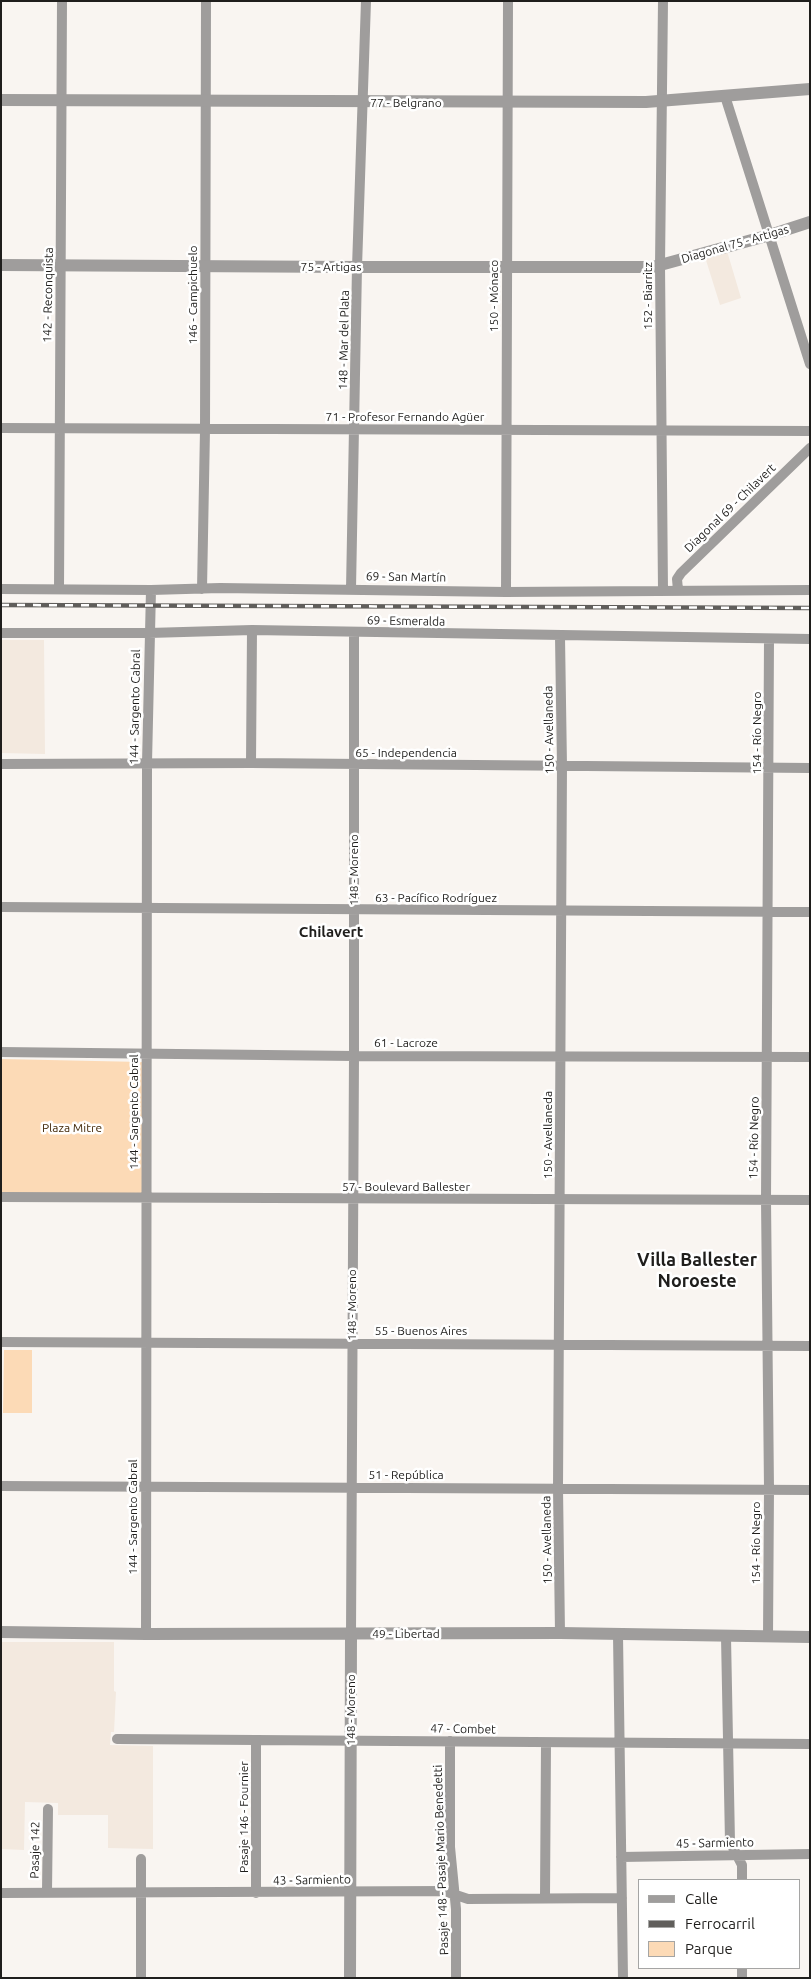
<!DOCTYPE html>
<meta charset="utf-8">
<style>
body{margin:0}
#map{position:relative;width:811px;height:1979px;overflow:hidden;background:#f9f5f1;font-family:Ubuntu,sans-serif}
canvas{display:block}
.frame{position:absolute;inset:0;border:2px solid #1f1e1c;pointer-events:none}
.legend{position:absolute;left:638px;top:1879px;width:162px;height:90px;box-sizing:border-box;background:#fff;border:1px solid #a5a5a4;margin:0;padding:6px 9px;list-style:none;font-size:15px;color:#1f1e1c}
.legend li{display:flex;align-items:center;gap:10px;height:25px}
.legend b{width:25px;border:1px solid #a5a5a4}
</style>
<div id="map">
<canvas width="811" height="1979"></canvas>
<div class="frame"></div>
<ul class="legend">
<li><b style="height:6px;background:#9f9d9c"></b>Calle</li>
<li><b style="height:6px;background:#605e5b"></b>Ferrocarril</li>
<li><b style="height:14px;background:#fcdab6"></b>Parque</li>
</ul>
</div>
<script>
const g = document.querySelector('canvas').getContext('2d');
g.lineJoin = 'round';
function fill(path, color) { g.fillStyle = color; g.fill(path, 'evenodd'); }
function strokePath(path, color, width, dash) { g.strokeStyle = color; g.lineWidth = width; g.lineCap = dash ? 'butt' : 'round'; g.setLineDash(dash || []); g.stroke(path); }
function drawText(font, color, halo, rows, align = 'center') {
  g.font = font + ' Ubuntu,sans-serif'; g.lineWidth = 5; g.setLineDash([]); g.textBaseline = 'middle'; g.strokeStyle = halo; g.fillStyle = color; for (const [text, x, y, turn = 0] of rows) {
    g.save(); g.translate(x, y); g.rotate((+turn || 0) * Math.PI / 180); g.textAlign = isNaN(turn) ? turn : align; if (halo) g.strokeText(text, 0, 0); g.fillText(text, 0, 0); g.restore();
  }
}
const built = new Path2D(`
 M727 251 741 298 720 305 705 257Z
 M1 640H44L45 754 1 753Z
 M1 1642H114V1691L116 1692 114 1732H111L110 1745 153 1746V1849L108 1848V1815H58V1803L25 1802 24 1850 1 1849Z`);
const green = new Path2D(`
 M1 1059 142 1062V1196L1 1193Z
 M4 1350H32V1413H3Z`);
const minor = new Path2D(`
 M663 1 660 265 663 590
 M725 96 810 364
 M1 428C271 429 540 430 810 431
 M1 589 151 590 220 588 506 592 810 590
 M59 589 62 1
 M202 589 205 430 206 1
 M351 589 357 267 366 1
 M678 590 677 579 681 573 810 448
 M506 592 508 1
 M1 633H149L252 630 810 639
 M251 763 252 630
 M1 764 251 763 810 768
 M1 907 810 912
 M1 1052 354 1056 810 1057
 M1 1197 810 1200
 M1 1342 810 1346
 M1 1486 810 1490
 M560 1633 558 1488 562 766 560 637
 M146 1634 147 763 151 590
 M351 1634 354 1056V633
 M618 1635 623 1978
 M768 1636 769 1489 766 1200 769 639
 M726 1637 730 1842 742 1865V1880
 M117 1739 810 1744
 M450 1741V1847L456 1909V1978
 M621 1857 810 1854
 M141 1859V1978
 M47 1892 48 1809
 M1 1893 444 1891 468 1899 622 1898
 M256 1893V1741
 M545 1897 546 1743
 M742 1978V1968`);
const tertiary = new Path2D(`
 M1 100 646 102 810 89
 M1 265 357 267H653L770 235 810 222
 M1 1632 146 1634 560 1633 810 1637
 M350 1978 351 1634`);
const rail = new Path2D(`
 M1 605 810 608`);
const streetNames = [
 ["77 - Belgrano",406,103],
 ["Diagonal 75 - Artigas",735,244,-16],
 ["75 - Artigas",331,267],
 ["142 - Reconquista",48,295,-89],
 ["146 - Campichuelo",193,295,-90],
 ["150 - Mónaco",494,296,-90],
 ["152 - Biarritz",648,296,-90],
 ["148 - Mar del Plata",344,340,-89],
 ["71 - Profesor Fernando Agüer",405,417],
 ["Diagonal 69 - Chilavert",730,508,-44],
 ["69 - San Martín",406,577,1],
 ["69 - Esmeralda",406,621,1],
 ["144 - Sargento Cabral",135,707,-89],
 ["150 - Avellaneda",549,730,-91],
 ["154 - Río Negro",757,733,-90],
 ["65 - Independencia",406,753],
 ["148 - Moreno",354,870,-90],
 ["63 - Pacífico Rodríguez",436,898],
 ["61 - Lacroze",406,1043],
 ["144 - Sargento Cabral",134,1112,-90],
 ["150 - Avellaneda",548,1135,-90],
 ["154 - Río Negro",754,1138,-89],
 ["57 - Boulevard Ballester",406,1187],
 ["148 - Moreno",352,1305,-90],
 ["55 - Buenos Aires",421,1331],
 ["51 - República",406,1475],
 ["144 - Sargento Cabral",133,1517,-90],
 ["150 - Avellaneda",547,1540,-91],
 ["154 - Río Negro",756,1543,-90],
 ["49 - Libertad",406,1634],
 ["148 - Moreno",351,1710,-90],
 ["47 - Combet",463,1729,1],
 ["Pasaje 146 - Fournier",244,1817,-90],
 ["45 - Sarmiento",715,1843,-1],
 ["Pasaje 142",35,1850,-89],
 ["Pasaje 148 - Pasaje Mario Benedetti",441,1860,-92],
 ["43 - Sarmiento",312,1880,-1]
];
const parkNames = [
 ["Plaza Mitre",72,1128]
];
const quarterNames = [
 ["Chilavert",331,932]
];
const districtNames = [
 ["Villa Ballester",697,1260],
 ["Noroeste",697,1281]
];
fill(built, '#f3e9df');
fill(green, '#fcdab6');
strokePath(minor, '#9f9d9c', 10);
strokePath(tertiary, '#9f9d9c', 12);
strokePath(rail, '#605e5b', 4.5);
strokePath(rail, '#fff', 2.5, [8]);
drawText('12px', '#1f1e1c', '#fff', streetNames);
drawText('12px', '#422909', '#fff', parkNames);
drawText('bold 15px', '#1f1e1c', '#fff', quarterNames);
drawText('bold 18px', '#1f1e1c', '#fff', districtNames);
</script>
